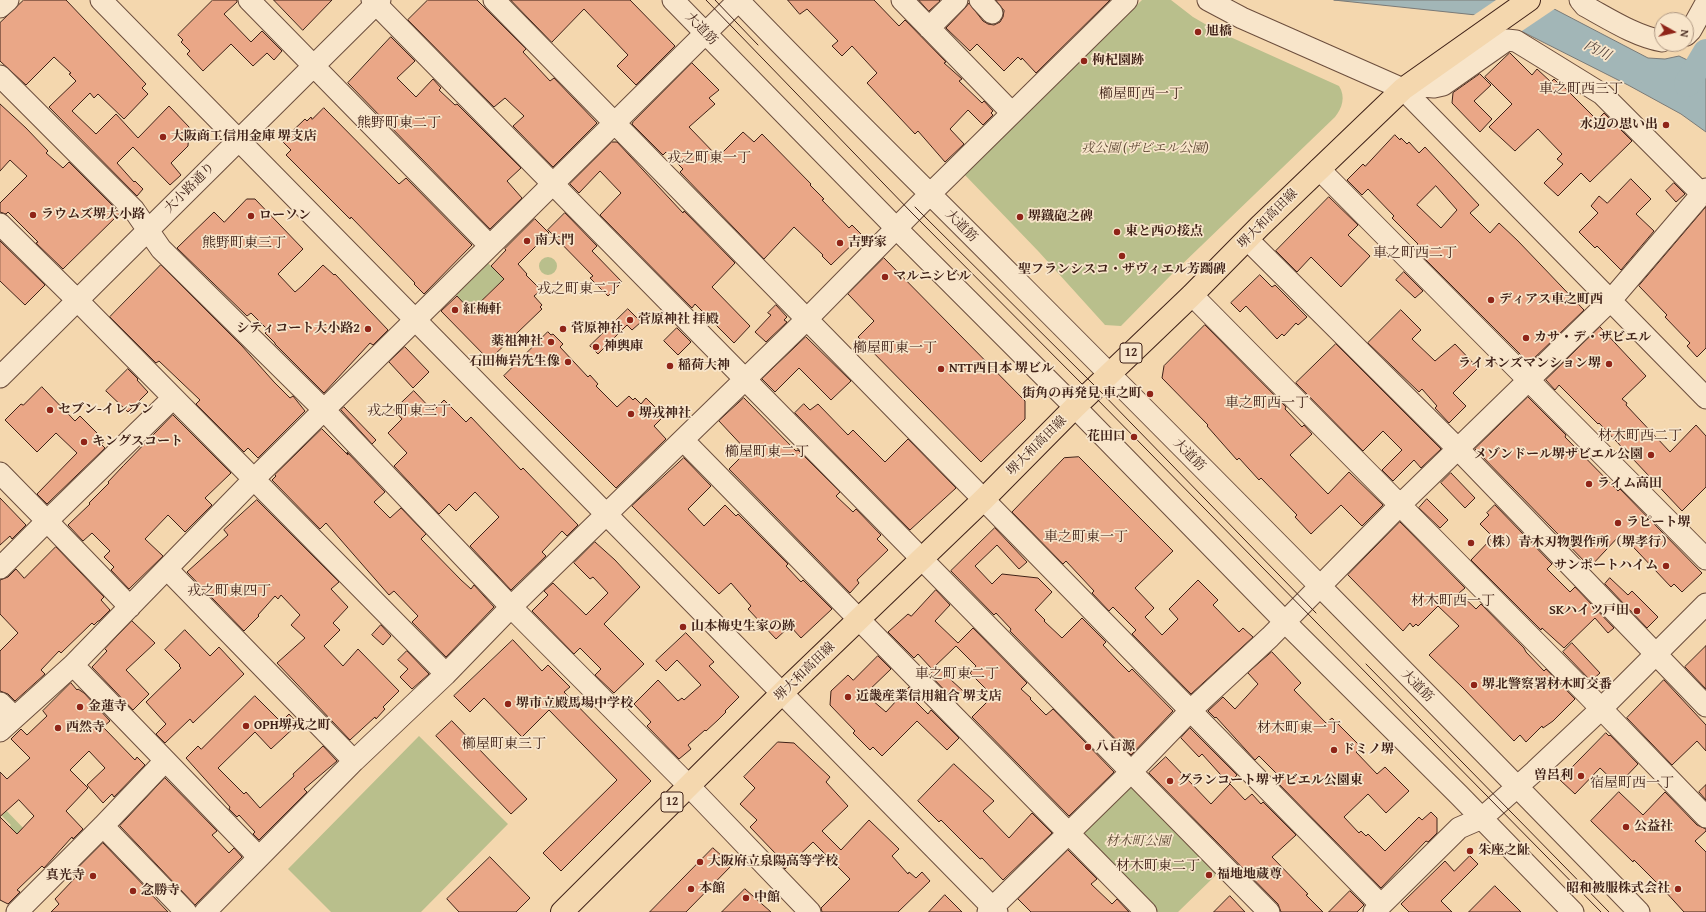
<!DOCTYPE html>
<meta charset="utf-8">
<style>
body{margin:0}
#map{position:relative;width:1706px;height:912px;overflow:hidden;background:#f4d7ae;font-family:"Gentium Book Plus",serif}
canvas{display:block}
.north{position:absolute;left:1654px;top:12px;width:40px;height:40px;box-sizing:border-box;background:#f8e5ca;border:1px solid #ae9782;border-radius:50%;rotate:98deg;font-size:11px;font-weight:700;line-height:16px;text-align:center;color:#3f2117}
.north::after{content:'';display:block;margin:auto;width:14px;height:18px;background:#8f2418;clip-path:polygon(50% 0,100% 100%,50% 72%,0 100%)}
</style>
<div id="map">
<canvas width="1706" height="912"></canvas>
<div class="north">N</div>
</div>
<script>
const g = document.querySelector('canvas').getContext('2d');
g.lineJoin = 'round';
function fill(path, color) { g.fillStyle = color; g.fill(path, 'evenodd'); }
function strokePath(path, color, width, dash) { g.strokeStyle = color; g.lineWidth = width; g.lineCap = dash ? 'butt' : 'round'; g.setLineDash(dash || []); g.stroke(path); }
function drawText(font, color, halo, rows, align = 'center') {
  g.font = font + ' "Gentium Book Plus","Noto Serif JP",serif'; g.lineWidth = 3.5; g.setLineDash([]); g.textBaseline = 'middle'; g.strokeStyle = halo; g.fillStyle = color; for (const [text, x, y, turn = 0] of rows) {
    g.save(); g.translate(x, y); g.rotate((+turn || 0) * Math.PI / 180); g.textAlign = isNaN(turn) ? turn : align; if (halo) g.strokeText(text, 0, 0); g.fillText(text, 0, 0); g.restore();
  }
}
const green = new Path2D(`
 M1142 0H1171L1193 17 1217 31 1339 86C1346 97 1342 108 1335 117L1174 272 1121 326 1105 325 1039 252 964 174Z
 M539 266a9 9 0 1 1 18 0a9 9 0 1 1-18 0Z
 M487 262 504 279 486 296 492 332 455 294Z
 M419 736 508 824 421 912H331L288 869Z
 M1128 786H1134L1216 869V875L1178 912H1155L1082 837V830Z
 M0 804 28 833 14 847 0 836 11 825 0 814Z`);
const water = new Path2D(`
 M1334 0H1537L1648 58 1665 59 1679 56 1706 69V132L1681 114 1628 85 1523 32 1475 15Z`);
const pier = new Path2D(`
 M1496 0H1541L1556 8 1519 33 1471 17Z`);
const river = new Path2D(`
 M1687 84 1706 52`);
const building = new Path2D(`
 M24 0H66L146 84 142 88 148 94 124 119 98 94 94 98 90 93 72 111 96 134 116 114 138 138 169 106 189 127 188 146 171 163 181 175 170 185 133 147 117 163 134 182 135 181 143 189 137 196 49 107 76 81 69 74 71 73 54 57 26 85 0 61V23Z
 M213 0H237V2L224 14 251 42 262 31 282 51 274 60 267 53 253 66 231 44 203 71 187 54 190 51 181 42 183 40 178 35Z
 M274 0H332L303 30Z
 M428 0H477L526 49 523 52 550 81 554 78 597 123 553 167 513 126 524 116 505 98 494 107 408 20Z
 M511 0H630L675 46 636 85 617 66 628 55 584 9 552 42Z
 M788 0H874L899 26 905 20 946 62 944 63 962 79 959 81 982 103 984 101 993 111 991 113 993 115 983 125 968 110 950 129 964 144 945 162 918 131 915 134 867 83 877 73 852 46 842 56 832 46 838 41 807 9 800 14Z
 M919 0H939L940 1 929 11Z
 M996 0H1110L1036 73 1022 58 1021 60 1018 57 1004 71 977 44 970 51 946 28 965 8 969 3 983 21 988 24 994 25 1000 22 1003 17 1004 11Z
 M391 37 415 61 397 78 416 97 433 79 441 88 439 90 455 105 457 104 521 168 507 181 522 198 490 229 348 83Z
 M1510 53 1532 75 1537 69 1551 82 1554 79 1561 86 1562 85 1597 120 1604 113 1632 141 1590 182 1581 173 1558 196 1544 183 1563 164 1557 159 1562 154 1538 129 1515 151 1489 127 1512 104 1485 77Z
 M692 63 719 90 709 98 715 104 689 127 718 157 743 132 754 142 762 134 811 184 810 185 824 199 822 200 849 228 852 225 862 235 831 265 822 256 823 255 794 227 764 259 680 172 683 169 666 152 663 155 632 124 633 122Z
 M1480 74 1491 85 1474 101 1492 119 1480 132 1452 103 1453 93Z
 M0 104 26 128 48 151 46 153 63 168 69 162 120 213 63 269 36 243 38 242 8 212 6 214 0 212V203L27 176 10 160 0 171Z
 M324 108 399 184 406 178 472 245 424 294 414 284 415 283 351 217 350 219 286 155 291 150 282 141 305 119 307 121 311 117 312 119Z
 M1395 135 1400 140 1401 138 1407 144 1409 142 1419 153 1425 147 1479 205 1470 213 1490 233 1499 223 1518 241 1584 310 1529 363 1414 248 1418 244 1392 218 1394 216 1368 189 1362 195 1347 180 1363 164 1365 166ZM1436 186 1457 210 1441 228 1417 205Z
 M612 142H617L683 213 684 211 735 263 712 287 750 326 734 343 695 304 692 308 600 215 621 193 600 171 579 193 570 184Z
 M1631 179 1651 199 1636 214 1654 231 1621 270 1597 246 1595 248 1579 232 1598 213 1591 206 1599 196 1607 203Z
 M1674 183 1685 194 1676 202 1666 191Z
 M1329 197 1358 225 1348 235 1370 256 1341 287 1311 257 1297 272 1276 251Z
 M247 199H255L303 249 278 274 295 292 302 286 323 265 334 275 335 274 388 330 373 345 370 343 324 393 275 344V343L265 333 268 330 251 313 247 316 177 248 214 212 224 222Z
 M1706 207V348L1697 357 1687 346 1690 343 1665 317 1667 315 1639 286Z
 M565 213 597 246 592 251 622 282 608 296 590 278 593 276 548 230Z
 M535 219 549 233 518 264 527 274 526 275 541 290 534 296 542 305 540 307 542 309 489 360 441 311 457 296 471 311 504 279 491 266 506 250 505 249Z
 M0 241 45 285 25 305 0 281Z
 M884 258 1025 401V419L981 462 858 337 874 321 848 294Z
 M161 265 242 346 274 382 290 398 293 396 305 411 258 458 248 448 244 452 196 404 200 400 159 361 156 363 110 317Z
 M1404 272 1423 291 1415 298 1396 280Z
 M1260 275 1272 287 1275 285 1307 317 1298 325 1296 323 1284 336 1282 334 1277 339 1246 306 1240 312 1231 303Z
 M776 305 787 317 784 320 787 322 766 342 755 332 771 315 768 313Z
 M628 309 641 322 632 330 627 325 598 354 590 346Z
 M1401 310 1421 330 1412 339 1435 361 1455 344 1478 368 1453 393 1466 406 1449 423 1435 408 1437 406 1422 389 1419 392 1368 343Z
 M1205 325 1286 407 1285 409 1302 427 1304 425 1312 434 1290 455 1328 494 1349 472 1383 505 1362 526 1341 505 1311 534 1295 517 1297 515 1261 478 1259 480 1239 458 1237 460 1207 426 1208 425 1162 378 1164 366Z
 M1600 327 1646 376 1622 399 1627 403 1626 405 1670 452 1696 425 1706 436V487L1682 511 1599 423 1598 424 1559 385 1555 390 1546 380Z
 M677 328 691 342 678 355 664 341Z
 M548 332 551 335 553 334 563 344 560 347 588 377 590 375 598 384 596 386 617 407 629 396 633 400 635 398 641 404 646 398 664 416 654 426 666 439 616 488 504 376Z
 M806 337 851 381 831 400 799 368 775 392 762 379Z
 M1336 344 1441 449 1421 468 1414 460 1393 481 1382 470 1402 450 1383 431 1363 451 1296 383Z
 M405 347 429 372 413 388 389 362Z
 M128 369 138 379 137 380 148 392 128 412 106 391Z
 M42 387 75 421 80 416 105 441 101 444 105 448 47 504 37 494 77 453 56 433 37 452 5 420 21 404 23 405Z
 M414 391 433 411 444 400 466 422 471 417 521 470 523 468 578 525 567 536 562 531 542 552 546 556 511 590 470 546 499 517 475 492 456 511 449 504 439 514 394 466 407 453 388 433 402 419 394 410Z
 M1528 397 1566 435 1565 437 1618 491 1620 489 1702 573 1682 592 1674 584 1671 587 1621 534 1590 567 1475 449Z
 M744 398 796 451 798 450 840 492 836 496 853 512 856 509 881 535 877 539 888 550 857 580 859 583 850 593 729 469 747 451 719 421Z
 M804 404 810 410 818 404 848 435 853 430 885 462 908 439 956 488 910 530 795 413Z
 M344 407 376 440 372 444 341 410Z
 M173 415 231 473 205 498 212 505 185 532 168 515 145 539 163 556 129 589 111 570 114 567 104 557 110 551 92 533 83 541 68 525 90 504 89 503 109 483 108 482 123 466Z
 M322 429 348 455 347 452 385 492 374 502 390 518 401 508 426 534 421 539 461 580 471 589 474 585 494 607 446 657 412 622 418 616 394 591 389 595 326 523 320 529 272 480 276 476 275 475Z
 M1079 457 1173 551 1135 588 1154 608 1145 617 1162 635 1178 619 1169 609 1198 580 1218 600 1213 605 1239 632 1243 628 1253 637 1191 694 1132 634 1136 630 1113 607 1109 611 1092 593 1094 591 1066 561 1063 564 1012 512 1064 458Z
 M684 458 711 486 688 509 704 526 725 505 736 516 738 514 788 564 786 566 801 582 803 580 832 609 801 638 790 626 776 639 748 609 751 606 731 583 719 594 632 506Z
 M1451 473 1475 498 1465 508 1441 483Z
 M0 498 26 525 12 539 10 536 0 545Z
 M1427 499 1448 520 1440 528 1419 508Z
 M257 500 339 582 331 589 348 607 333 623 340 630 324 646 343 666 358 649 399 691 383 707 385 709 376 719 375 717 350 740 277 663 305 638 291 625 300 615 281 595 278 599 275 596 258 615 259 616 244 631 187 572 228 535 224 530Z
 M1495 505 1552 564 1547 569 1570 592 1575 587 1614 628 1608 633 1595 618 1564 648 1542 628 1541 630 1471 560 1493 537 1480 524 1489 515 1487 513Z
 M1400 522 1465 588 1459 593 1476 609 1481 604 1524 648 1526 652 1544 671 1546 669 1575 699 1553 721 1543 728 1542 726 1526 742 1520 735 1514 741 1463 688 1429 655 1459 626 1438 606 1418 626 1416 624 1413 627 1410 623 1403 631 1348 575Z
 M995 528 1027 562 1019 569 997 545 975 566 992 584 1002 574 1038 578 1052 592 1035 610 1045 620 1044 621 1062 638 1082 618 1106 642 1103 645 1118 661 1129 672 1132 669 1173 711 1131 755 1010 631 1011 629 996 613 994 615 951 571Z
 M595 542 615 560 640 587 604 624 644 664 614 693 595 675 601 669 580 648 574 654 532 611 548 595 544 591 553 583 586 615 608 593 593 577 590 579 574 563Z
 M56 547 104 597 101 600 110 610 99 621H98L94 625 92 623 61 653 59 651 41 670 45 674 15 701 8 694 0 691V651L18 633 0 614V580L8 577 16 569 24 578Z
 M1610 578 1628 595 1632 591 1658 617 1647 628 1605 584Z
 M936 590 950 605 935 621 958 643 973 628 1027 683 1021 689 1031 698 1030 699 1046 715 1053 709 1114 772 1069 816 972 717 993 696 970 673 976 666 956 646 932 669 918 654 914 658 888 632 908 614 911 616Z
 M132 621 155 643 126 670 149 694 133 710 92 667 107 651 105 649Z
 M381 625 391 636 383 645 372 635Z
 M185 630 210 656 219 647 244 674 193 723 190 719 165 743 156 734 166 724 146 702 181 668 179 666 180 665 165 650Z
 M686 633 714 662 709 666 739 697 725 711 726 712 718 720 706 731 705 730 688 745 691 749 679 759 647 726 651 722 634 704 658 680 678 701 682 698 684 700 701 685 677 660 666 671 656 661Z
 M513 640 542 671 548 665 570 687 564 692 651 781 561 871 543 853 617 780 549 710 522 737 484 698 470 712 454 696Z
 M1572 643 1600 673 1591 681 1563 652Z
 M1706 646V689L1685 667Z
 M407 651 429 674 412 689 400 677 408 669 398 660Z
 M1272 652 1301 683 1294 690 1326 723 1332 718 1361 747 1356 752 1377 774 1385 767 1409 791 1386 813 1368 794 1344 817 1359 833 1361 831 1366 836 1368 834 1385 851 1419 817 1422 820 1431 812 1437 818V833L1428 842 1426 841 1381 888 1274 779 1278 775 1259 756 1255 760 1216 717 1215 718 1208 711 1223 697 1235 709 1258 684 1248 673Z
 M878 656 891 669 865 694 886 712 909 687 916 695 913 699 928 714 931 710 959 738 947 750 917 721 882 756 873 747 870 750 853 733 855 731 830 705 831 691 848 675 853 680Z
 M937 667 963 691 954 700 930 675Z
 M1664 680 1706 725V751L1697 741 1672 765 1627 718Z
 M71 683 77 690 78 689 84 693 110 721 103 727 135 760 137 757 145 765 114 797 112 794 103 803 87 785 105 768 89 751 70 770 88 788 66 811 83 829 73 839 72 837 44 868 42 866 17 890 20 892 8 904 0 900V772L7 779 30 758 11 739 21 729 27 735 47 716 43 711ZM19 800 34 816 17 834 0 817Z
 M255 696 281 722 289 714 298 724 271 749 255 732 218 768 244 794 246 792 260 808 294 776 293 774 323 746 337 761 304 789 307 792 259 840 253 834 255 832 239 815 237 817 229 809 230 807 186 758 198 746 201 749Z
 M452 721 527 799 511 814 436 736Z
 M1190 728 1237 775 1229 784 1202 754 1199 757 1181 738Z
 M1606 733 1609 736 1610 735 1638 764 1618 785 1600 768 1575 794 1560 780Z
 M778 742 794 743 830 777 826 782 848 806 822 831 841 850 869 820 899 849 892 856 908 874 909 872 916 878 922 872 930 881 898 912H822L821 908 850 879 813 842 785 869 773 856 775 853 750 827 757 820 740 804 755 788 744 777Z
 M1166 757 1211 804 1230 784 1245 800 1252 794 1261 804 1263 802 1296 835 1272 857 1308 894 1306 895 1323 912H1281L1278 904 1149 773Z
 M954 764 994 801 983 811 1009 838 1032 813 1052 833 1003 880 982 858 980 859 941 820 939 822 918 801Z
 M165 778 217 831 212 835 229 853 234 848 242 857 195 905 120 826Z
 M1706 785V800L1699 792Z
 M1619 792 1643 815 1665 792 1697 825 1706 829V831L1695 841 1706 852V912H1684L1664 890 1634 860 1633 862 1591 821Z
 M103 843 150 892V893L168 912H51L59 904 55 899 75 878 72 874Z
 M713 848 732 865 686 912H650Z
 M1068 850 1097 879 1091 884 1112 904 1117 899 1129 912H1031L1018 899Z
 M1470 856 1478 864 1441 901 1452 912H1409L1401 904 1445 861 1454 871Z
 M490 857 530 898 516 912H459L447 899Z
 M1495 886 1521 912H1469Z
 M745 889 771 912H722Z
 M1350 891 1364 905 1357 912H1329Z
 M945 895 962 912H929Z
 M1230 896 1245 912H1214Z`);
const minor = new Path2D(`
 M101 0 997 912
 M249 0 490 246
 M372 0 1269 912
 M494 0 1381 905
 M673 0 896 228 1075 407 1285 622 1459 795 1573 912
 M738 0C829 95 923 186 1015 279 1224 489 1433 699 1639 912
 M902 0 1012 113
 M980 0 992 13
 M1208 0 1242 18 1403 89 1706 398
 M1580 0 1585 6C1609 19 1635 36 1662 41
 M0 7 8 0
 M929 28 957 0
 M1686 35 1691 30 1706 3
 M0 76 134 210 161 249 324 410 511 607 689 786 810 912
 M1409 85 1434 87 1443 85 1507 40 1516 41 1602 94 1702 194
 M1319 169 1706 559
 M0 224 77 300 446 674
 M1247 239 1458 449 1706 706
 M1192 295 1587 694 1706 817
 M0 377 380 0
 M683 440 1146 912
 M0 473 47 521 0 568
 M167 569 354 761
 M130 607 47 521 173 398
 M73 665 251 849 258 858
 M0 703 14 717
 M0 731 73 665 254 479 739 0
 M103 826 186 912
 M17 912 103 826 165 761
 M205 912 354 761 446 674 511 607 807 319 929 195 1127 0
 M988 912 1131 772 1191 710 1270 637 1400 505 1611 300 1706 189
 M1374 912 1459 828 1482 818 1535 771 1601 709 1706 604`);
const major = new Path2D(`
 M562 912 782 693 984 499 1075 407 1192 295 1260 226 1403 89 1529 0`);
const tram = new Path2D(`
 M706 0 912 213 1090 392 1601 912
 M715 0 758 45
 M915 207 1096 387 1316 613
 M1366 664 1609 912`);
const markers = [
 [1198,32,4,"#8f2418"],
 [1084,61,4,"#8f2418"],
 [1666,125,4,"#8f2418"],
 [163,137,4,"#8f2418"],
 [33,215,4,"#8f2418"],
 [251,216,4,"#8f2418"],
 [1020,217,4,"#8f2418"],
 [1117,232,4,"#8f2418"],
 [527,241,4,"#8f2418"],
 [840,243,4,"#8f2418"],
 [1122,256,4,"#8f2418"],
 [885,277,4,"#8f2418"],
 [1491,300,4,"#8f2418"],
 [455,310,4,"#8f2418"],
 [630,320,4,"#8f2418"],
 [368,329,4,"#8f2418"],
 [563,329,4,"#8f2418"],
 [1526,338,4,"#8f2418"],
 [551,342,4,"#8f2418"],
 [596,347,4,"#8f2418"],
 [568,362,4,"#8f2418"],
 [1609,364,4,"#8f2418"],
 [670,366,4,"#8f2418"],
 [941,369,4,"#8f2418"],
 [1150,394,4,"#8f2418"],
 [50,410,4,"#8f2418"],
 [631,414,4,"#8f2418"],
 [1134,437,4,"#8f2418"],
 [84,442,4,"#8f2418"],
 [1651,455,4,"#8f2418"],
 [1589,484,4,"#8f2418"],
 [1618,523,4,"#8f2418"],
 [1471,543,4,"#8f2418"],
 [1666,566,4,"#8f2418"],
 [1637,611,4,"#8f2418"],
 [683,627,4,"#8f2418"],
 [1474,685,4,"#8f2418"],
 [848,697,4,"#8f2418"],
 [508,704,4,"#8f2418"],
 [80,707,4,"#8f2418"],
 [246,726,4,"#8f2418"],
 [58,728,4,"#8f2418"],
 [1088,747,4,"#8f2418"],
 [1334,750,4,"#8f2418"],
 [1581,776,4,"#8f2418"],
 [1170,781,4,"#8f2418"],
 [1626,827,4,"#8f2418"],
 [1470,851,4,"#8f2418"],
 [700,862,4,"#8f2418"],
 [1209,875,4,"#8f2418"],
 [93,876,4,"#8f2418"],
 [691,889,4,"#8f2418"],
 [1678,889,4,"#8f2418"],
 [133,891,4,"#8f2418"],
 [746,898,4,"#8f2418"]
];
const shields = [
 [1131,353,22],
 [672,802,22]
];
const shieldNames = [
 ["12",1131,353],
 ["12",672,802]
];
const streetNames = [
 ["大道筋",701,29,46],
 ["大小路通り",190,188,-45],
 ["堺大和高田線",1268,219,-45],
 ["大道筋",961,226,45],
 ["堺大和高田線",1037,446,-45],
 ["大道筋",1189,455,45],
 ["堺大和高田線",805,672,-44],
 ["大道筋",1417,686,45]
];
const poiNames = [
 ["旭橋",1206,32],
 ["枸杞園跡",1092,61],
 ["水辺の思い出",1658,125,"right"],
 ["大阪商工信用金庫 堺支店",171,137],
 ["ラウムズ堺大小路",41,215],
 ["ローソン",259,216],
 ["堺鐡砲之碑",1028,217],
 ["東と西の接点",1125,232],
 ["南大門",535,241],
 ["吉野家",848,243],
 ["聖フランシスコ・ザヴィエル芳躅碑",1122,270,"center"],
 ["マルニシビル",893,277],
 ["ディアス車之町西",1499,300],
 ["紅梅軒",463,310],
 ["菅原神社 拝殿",638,320],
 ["シティコート大小路2",360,329,"right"],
 ["菅原神社",571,329],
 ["カサ・デ・ザビエル",1534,338],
 ["薬祖神社",543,342,"right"],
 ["神輿庫",604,347],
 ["石田梅岩先生像",560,362,"right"],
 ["ライオンズマンション堺",1601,364,"right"],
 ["稲荷大神",678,366],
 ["NTT西日本 堺ビル",949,369],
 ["街角の再発見 車之町",1142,394,"right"],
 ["セブン-イレブン",58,410],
 ["堺戎神社",639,414],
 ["花田口",1126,437,"right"],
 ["キングスコート",92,442],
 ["メゾンドール堺ザビエル公園",1643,455,"right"],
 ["ライム高田",1597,484],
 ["ラピート堺",1626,523],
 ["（株）青木刃物製作所（堺孝行）",1479,543],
 ["サンポートハイム",1658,566,"right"],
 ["SKハイツ戸田",1629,611,"right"],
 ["山本梅史生家の跡",691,627],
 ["堺北警察署材木町交番",1482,685],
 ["近畿産業信用組合 堺支店",856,697],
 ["堺市立殿馬場中学校",516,704],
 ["金蓮寺",88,707],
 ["OPH堺戎之町",254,726],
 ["西然寺",66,728],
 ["八百源",1096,747],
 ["ドミノ堺",1342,750],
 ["曽呂利",1573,776,"right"],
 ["グランコート堺 ザビエル公園東",1178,781],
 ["公益社",1634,827],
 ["朱座之阯",1478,851],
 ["大阪府立泉陽高等学校",708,862],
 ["福地地蔵尊",1217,875],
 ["真光寺",85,876,"right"],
 ["本館",699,889],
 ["昭和被服株式会社",1670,889,"right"],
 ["念勝寺",141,891],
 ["中館",754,898]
];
const parkNames = [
 ["戎公園 (ザビエル公園)",1145,149],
 ["材木町公園",1138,842]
];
const waterNames = [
 ["内川",1597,51,27]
];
const neighbourhoodNames = [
 ["車之町西三丁",1581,89],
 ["櫛屋町西一丁",1141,94],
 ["熊野町東二丁",399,123],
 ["戎之町東一丁",709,158],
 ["熊野町東三丁",244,243],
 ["車之町西二丁",1415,253],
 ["戎之町東二丁",579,289],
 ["櫛屋町東一丁",895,348],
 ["車之町西一丁",1267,403],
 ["戎之町東三丁",409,411],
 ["材木町西二丁",1640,436],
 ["櫛屋町東二丁",767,452],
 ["車之町東一丁",1086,537],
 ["戎之町東四丁",229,591],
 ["材木町西一丁",1453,601],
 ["車之町東二丁",957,674],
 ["材木町東一丁",1299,728],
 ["櫛屋町東三丁",504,744],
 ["宿屋町西一丁",1632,783],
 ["材木町東二丁",1158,866]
];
fill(green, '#b9bf8c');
fill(water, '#a2b6b7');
strokePath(water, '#7a7a77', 1);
fill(pier, '#f4d7ae');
strokePath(river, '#a2b6b7', 26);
fill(building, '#eaa787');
strokePath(building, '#3f2117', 1);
strokePath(minor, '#6c4e3d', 23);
strokePath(major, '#3f2117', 24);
strokePath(minor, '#f8e5ca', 21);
strokePath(major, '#f4d7ae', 22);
strokePath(tram, '#3f2117', 1);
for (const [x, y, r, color] of markers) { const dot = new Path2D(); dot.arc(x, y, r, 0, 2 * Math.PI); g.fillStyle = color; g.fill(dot); strokePath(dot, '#f8e5ca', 1.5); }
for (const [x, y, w] of shields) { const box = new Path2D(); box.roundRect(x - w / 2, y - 10, w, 20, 3); g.fillStyle = '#f8e5ca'; g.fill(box); strokePath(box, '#3f2117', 1); }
drawText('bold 12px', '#3f2117', null, shieldNames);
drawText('13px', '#3f2117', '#f8e5ca', streetNames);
drawText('bold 13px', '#3f2117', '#f8e5ca', poiNames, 'left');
drawText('italic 13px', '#5e4834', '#f8e5ca', parkNames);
drawText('italic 14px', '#58463f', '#f8e5ca', waterNames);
drawText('14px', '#3f2117', '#f8e5ca', neighbourhoodNames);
</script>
